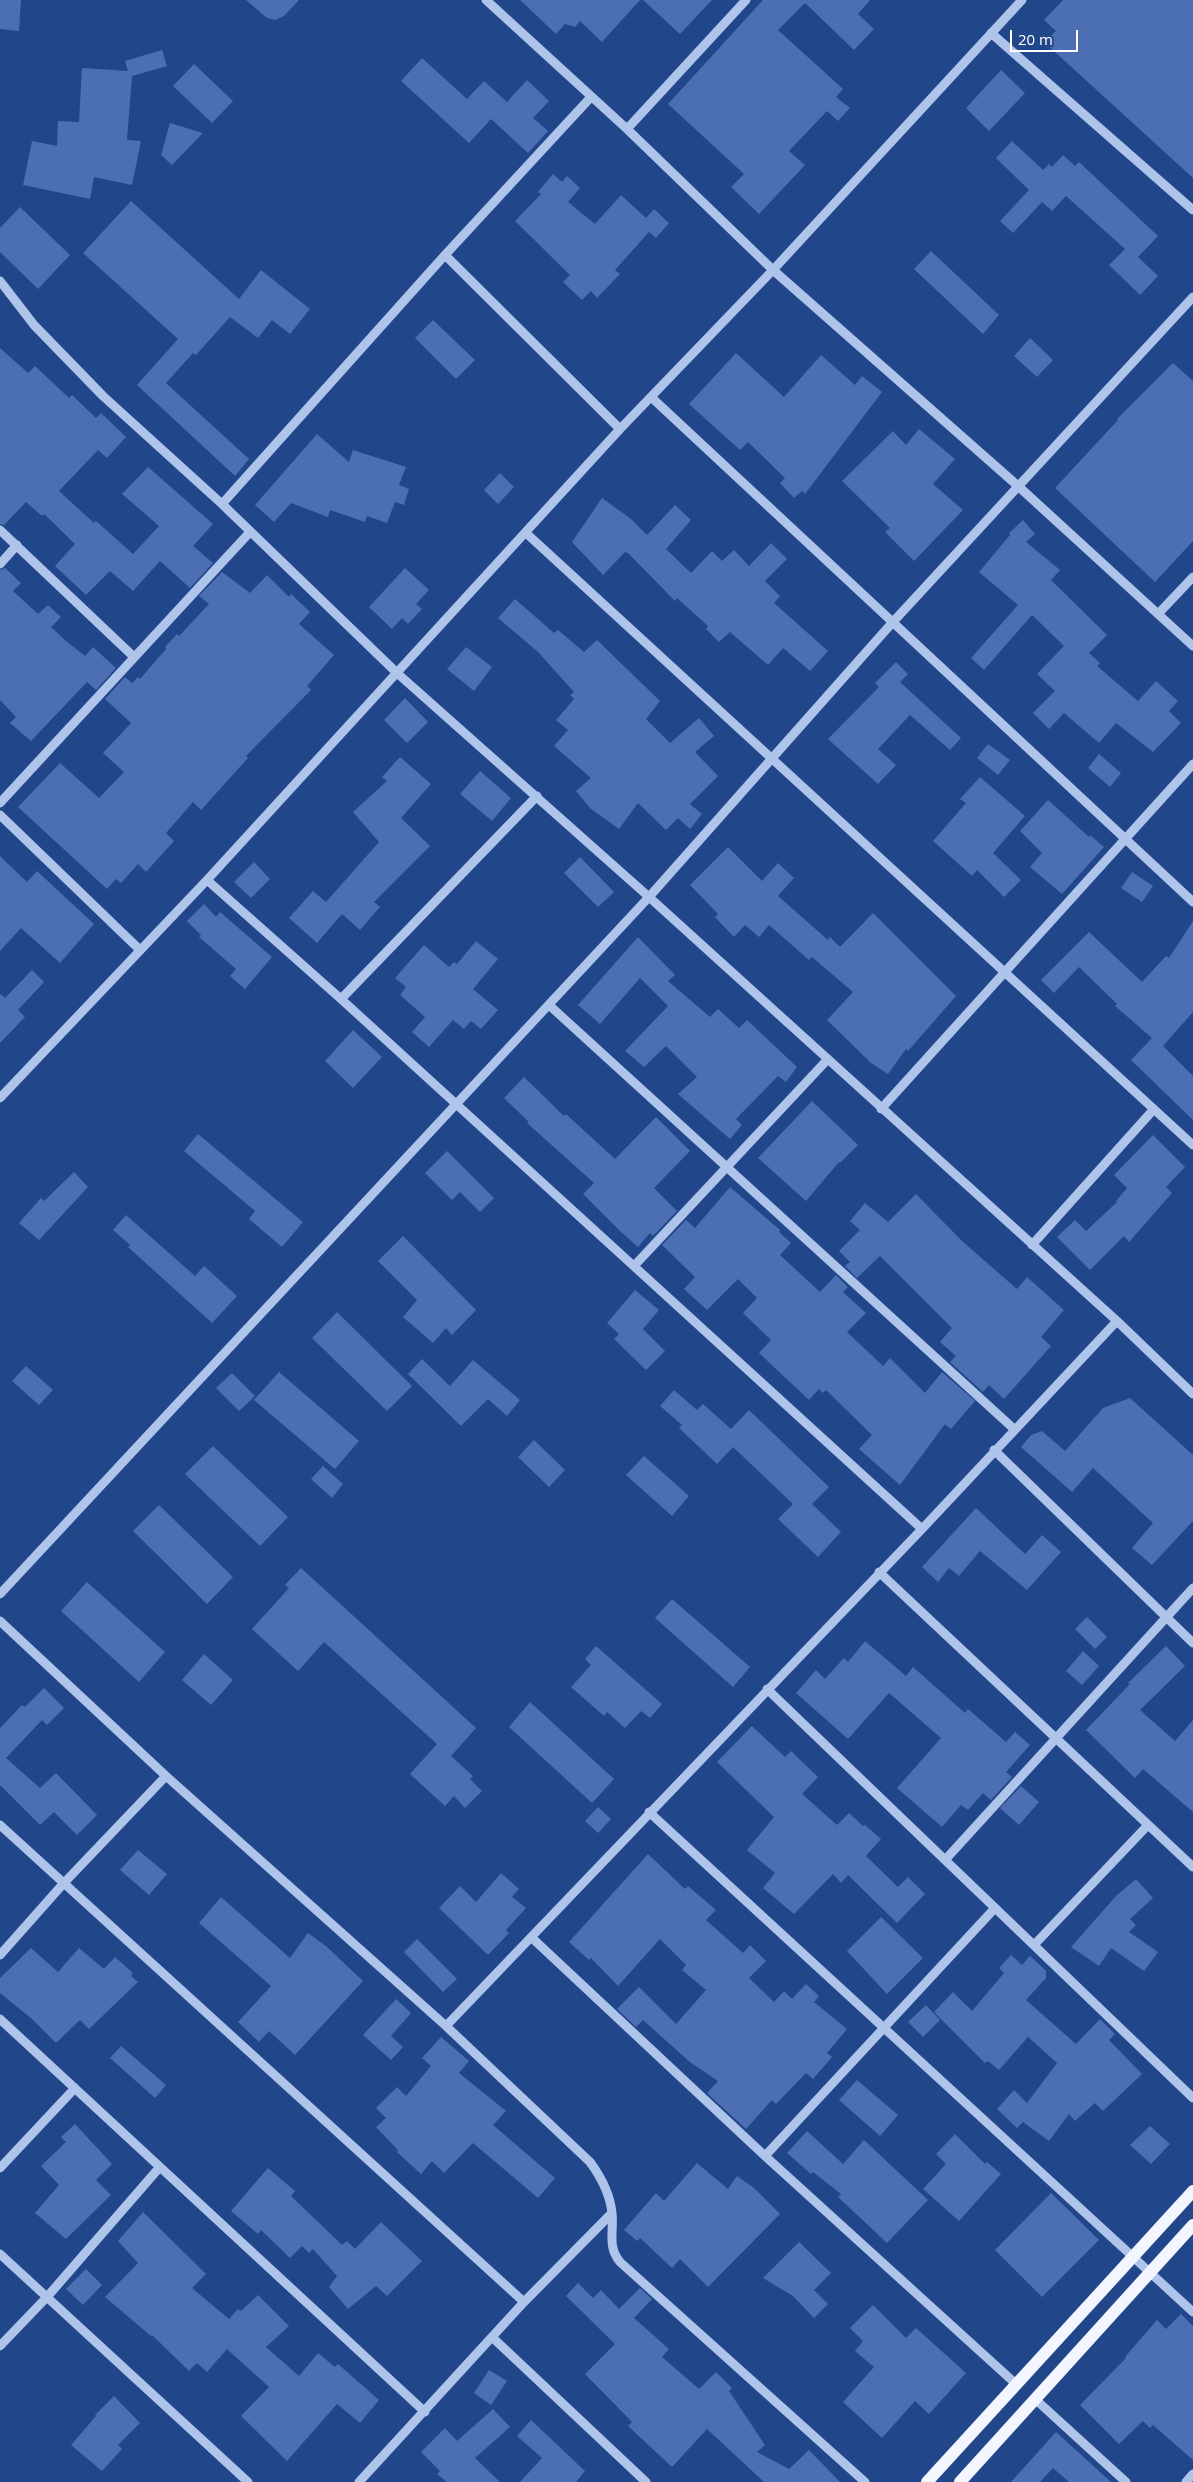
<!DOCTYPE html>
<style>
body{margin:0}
#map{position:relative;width:1193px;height:2482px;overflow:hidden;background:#22468a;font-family:"Open Sans",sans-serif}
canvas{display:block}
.scale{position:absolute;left:1010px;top:30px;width:68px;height:22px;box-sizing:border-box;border:2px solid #fff;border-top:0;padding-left:6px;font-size:15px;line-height:18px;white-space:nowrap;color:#fff;-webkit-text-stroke:4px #22468a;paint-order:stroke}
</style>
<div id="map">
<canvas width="1193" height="2482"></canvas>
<div class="scale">20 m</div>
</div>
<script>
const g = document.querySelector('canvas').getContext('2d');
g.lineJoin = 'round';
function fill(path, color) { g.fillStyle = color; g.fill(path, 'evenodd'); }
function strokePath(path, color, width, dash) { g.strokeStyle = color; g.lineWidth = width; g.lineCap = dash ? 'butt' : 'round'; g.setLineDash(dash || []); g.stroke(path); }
const building = new Path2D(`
 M0 0H21L19 31 0 29Z
 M246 0H299L284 16 275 20 267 18Z
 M520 0H640L602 42 580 21 575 27 565 24 556 34Z
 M643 0H712L680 34Z
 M763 0H870L858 14 874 29 854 50 805 3 778 30 843 89 836 97 850 108 838 121 827 111 789 151 805 165 759 214 731 187 744 174 668 104Z
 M1063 0H1193V178L1044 42 1056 31 1044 20Z
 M162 50 167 66 132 76 127 140 141 141 132 185 94 177 90 199 23 185 32 141 57 146 58 121 79 122 82 68 128 71 125 61Z
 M422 58 467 99 484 81 507 102 527 80 549 101 533 118 548 131 528 153 491 119 469 143 401 81Z
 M194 64 233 101 212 123 173 86Z
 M1001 70 1025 93 989 131 966 108Z
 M170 123 203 133 172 165 161 155Z
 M1012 141 1043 170 1049 164 1052 167 1063 155 1075 166 1079 162 1158 236 1138 257 1158 276 1140 295 1109 265 1125 249 1066 196 1052 211 1042 202 1013 233 1000 221 1029 190 996 158Z
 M553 174 562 182 567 176 580 188 568 202 595 224 621 195 646 218 654 209 669 223 656 238 649 232 615 270 620 274 597 298 591 291 582 300 563 282 570 275 515 221 541 194 538 192Z
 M131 201 239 299 261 270 310 309 290 334 272 320 258 338 230 317 196 355 193 353 166 383 249 459 235 476 137 385 178 339 83 253Z
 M20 207 70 255 38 289 0 252V228Z
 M931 251 999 315 983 334 914 269Z
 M433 320 475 360 456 379 415 338Z
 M1030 338 1053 360 1037 377 1014 356Z
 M0 348 28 373 35 366 69 398 72 395 96 418 101 413 126 437 107 458 98 450 59 491 94 523 96 521 133 554 159 526 122 494 148 467 213 524 193 546 213 563 190 588 160 561 133 591 110 571 86 595 55 566 75 544 44 514 42 516 26 502 4 525 0 524Z
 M736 353 784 397 821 355 855 385 862 376 882 392 805 494 802 491 794 498 780 483 785 478 748 442 740 450 689 404Z
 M1173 363 1193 381V541L1155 582 1055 488 1118 420 1117 419Z
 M919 429 955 459 933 484 963 510 914 561 885 532 890 528 842 481 893 431 906 445Z
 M317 434 349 462 353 450 406 467 399 485 409 489 404 505 395 502 387 523 367 516 365 522 330 510 328 517 291 503 274 522 255 505Z
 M500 473 514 487 498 504 484 490Z
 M602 498 631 519 647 535 675 505 691 520 666 549 691 573 712 551 722 561 734 550 749 566 771 543 787 559 765 581 780 596 774 603 828 651 810 671 783 648 768 665 730 632 719 642 706 629 708 626 677 598 675 601 628 553 625 552 603 575 572 542Z
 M1023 520 1035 534 1026 542 1060 570 1051 580 1107 635 1089 653 1100 663 1097 666 1138 701 1156 681 1178 701 1169 711 1181 723 1153 752 1116 723 1099 743 1064 713 1049 729 1033 713 1055 691 1037 674 1064 646 1032 615 984 670 971 658 1018 605 979 572 1010 535 1009 533Z
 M5 568 21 583 13 591 38 614 48 605 61 617 51 627 66 641 85 656 93 647 116 668 96 690 87 682 31 741 10 723 16 717 0 700V570Z
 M405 568 429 590 416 604 422 609 408 624 402 618 392 629 369 607Z
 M222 572 250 593 267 575 289 597 291 594 310 612 299 624 334 655 307 686 311 690 246 756 248 758 201 810 193 802 166 833 174 841 146 872 138 864 121 883 116 879 107 889 18 807 60 763 99 798 124 772 103 753 131 723 105 699 125 677 132 683 138 677 140 679 166 649 165 647 177 634 179 636 209 604 199 596Z
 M515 599 554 633 558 630 584 652 597 640 660 701 646 719 670 743 699 718 714 736 695 752 718 776 690 804 702 814 690 829 678 818 666 830 638 803 619 829 591 809 576 791 591 778 554 746 568 730 556 720 574 699 570 695 574 692 538 652 498 618Z
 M466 647 492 667 474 691 447 669Z
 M896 662 908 674 900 682 961 738 950 750 910 715 878 749 896 765 878 784 828 739 879 687 875 683Z
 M405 698 428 722 407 743 384 720Z
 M988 744 1010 760 998 775 977 758Z
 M1099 754 1121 773 1110 787 1088 768Z
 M400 757 431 784 401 818 430 846 374 902 380 907 360 930 342 914 317 943 289 918 313 891 326 902 379 842 353 812 387 781 382 777Z
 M480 771 511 798 492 821 460 794Z
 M980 777 1025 816 993 853 1021 880 1004 897 977 870 972 876 933 841 966 803 960 799Z
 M1048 800 1089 837 1090 835 1104 847 1062 894 1030 867 1042 853 1020 831Z
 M728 847 762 881 778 863 794 878 778 896 828 940 830 937 840 947 873 913 956 996 908 1051 906 1049 888 1074 871 1063 827 1020 853 992 812 957 809 960 769 925 759 937 745 925 734 937 715 917 718 914 690 885Z
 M0 856 27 882 37 871 94 924 60 963 21 928 0 951Z
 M580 857 614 892 598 907 564 873Z
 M254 862 270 879 251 898 234 882Z
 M1132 872 1153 886 1142 902 1121 888Z
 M204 904 216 917 220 912 272 957 245 989 230 976 236 969 199 937 201 935 187 921Z
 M1193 921V1012L1163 1046 1193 1076V1120L1131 1060 1152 1038 1115 1006 1117 1004 1079 967 1054 993 1041 980 1089 932 1142 982 1166 956 1169 958Z
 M638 937 675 975 668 981 710 1017 718 1009 739 1028 747 1020 797 1067 786 1082 778 1076 736 1119 742 1125 730 1139 678 1094 697 1077 666 1046 644 1067 625 1051 668 1006 640 978 600 1024 578 1005Z
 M476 941 498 959 473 989 498 1010 481 1029 471 1021 464 1029 453 1020 429 1047 412 1032 425 1017 400 995 406 987 395 978 424 945 449 967 454 962 457 964Z
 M32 970 44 982 18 1010 25 1017 0 1043V994L5 998Z
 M353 1030 382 1057 353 1088 325 1061Z
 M524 1077 564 1116 566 1114 615 1159 656 1117 690 1151 654 1188 677 1211 653 1236 650 1233 638 1247 621 1232 583 1194 594 1183 527 1123 529 1122 504 1098Z
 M812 1101 858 1145 840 1163 839 1162 806 1201 758 1158Z
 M198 1134 303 1222 282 1247 249 1219 255 1211 184 1151Z
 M1153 1135 1185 1167 1166 1187 1172 1193 1129 1242 1124 1236 1090 1270 1057 1237 1075 1220 1086 1231 1117 1202 1116 1201 1127 1188 1114 1175Z
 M447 1151 494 1198 480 1212 460 1192 452 1200 425 1173Z
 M74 1172 88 1187 39 1240 19 1223 41 1198 44 1201Z
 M730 1187 780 1230 779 1232 791 1243 780 1255 820 1292 836 1275 848 1287 843 1292 866 1313 847 1332 883 1366 890 1358 925 1393 942 1372 975 1401 951 1429 945 1424 900 1485 859 1449 872 1435 826 1390 823 1393 819 1389 809 1400 759 1353 771 1340 743 1313 757 1298 738 1279 707 1310 684 1289 695 1277 662 1245 686 1220 695 1228Z
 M916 1194 962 1241 1017 1289 1027 1277 1064 1310 1041 1337 1051 1346 1004 1399 989 1385 983 1392 950 1362 956 1356 940 1342 952 1328 880 1256 857 1278 845 1266 850 1262 839 1251 860 1230 850 1221 865 1203 888 1222Z
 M126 1215 195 1276 204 1266 237 1296 212 1323 128 1247 130 1245 113 1230Z
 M403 1236 476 1310 452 1335 446 1328 433 1343 403 1317 417 1300 378 1261Z
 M635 1290 659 1310 643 1329 665 1351 646 1370 614 1339 619 1334 607 1323Z
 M337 1312 412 1386 387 1411 312 1338Z
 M422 1359 450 1386 473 1360 520 1400 507 1416 488 1399 461 1426 408 1374Z
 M26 1366 53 1390 39 1405 12 1381Z
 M279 1372 359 1441 335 1469 254 1400Z
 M232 1373 255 1396 239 1411 216 1388Z
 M674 1390 697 1410 703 1404 731 1429 749 1410 829 1487 812 1504 841 1532 818 1557 778 1519 793 1504 733 1447 717 1464 679 1428 682 1425 660 1406Z
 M1130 1398 1193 1455V1521L1152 1565 1132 1548 1153 1523 1093 1468 1072 1492 1021 1447 1031 1435 1042 1431 1065 1451 1103 1408Z
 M534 1440 565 1470 549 1487 518 1457Z
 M213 1446 288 1517 260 1546 185 1474Z
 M644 1456 689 1496 672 1516 626 1475Z
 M323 1466 343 1484 332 1498 311 1479Z
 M159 1505 233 1577 207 1604 133 1531Z
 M976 1508 1025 1554 1042 1535 1061 1552 1027 1590 980 1551 959 1576 949 1568 938 1582 922 1567Z
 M301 1568 476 1728 451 1756 473 1776 470 1779 482 1791 465 1808 454 1796 445 1806 410 1774 437 1744 324 1642 298 1671 252 1629 289 1588 285 1585Z
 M87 1582 165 1652 139 1682 61 1611Z
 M672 1599 750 1667 733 1687 655 1618Z
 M1087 1617 1107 1637 1095 1649 1075 1629Z
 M865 1641 906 1676 913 1667 965 1713 968 1709 1006 1742 1015 1732 1030 1745 1006 1772 1012 1777 991 1800 983 1793 968 1810 961 1805 942 1827 897 1788 941 1738 889 1693 848 1739 796 1693 816 1670 825 1679 844 1658 848 1662Z
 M596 1646 662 1704 650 1718 641 1711 625 1728 607 1712 604 1716 571 1687 591 1665 585 1659Z
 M1166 1646 1185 1666 1140 1710 1175 1741 1193 1720V1812L1143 1769 1135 1778 1086 1730 1130 1684 1128 1683Z
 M1083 1651 1099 1666 1082 1685 1066 1671Z
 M204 1654 233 1680 211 1705 182 1680Z
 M44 1688 64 1708 47 1725 42 1720 6 1758 40 1788 56 1773 97 1815 77 1835 54 1812 40 1825 0 1785V1728L22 1705 25 1707Z
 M530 1702 614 1779 592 1803 509 1727Z
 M752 1726 785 1757 791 1751 818 1777 802 1794 837 1825 849 1813 863 1826 865 1825 881 1839 866 1856 898 1887 908 1877 925 1894 897 1923 848 1875 841 1883 833 1874 794 1914 763 1888 775 1873 747 1850 774 1817 717 1762Z
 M1021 1786 1039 1802 1019 1825 1000 1808Z
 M598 1807 611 1819 598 1833 585 1821Z
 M138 1850 167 1874 149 1895 120 1870Z
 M648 1854 685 1889 688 1886 716 1910 706 1920 743 1953 750 1945 766 1961 749 1978 774 2002 784 1991 792 1999 806 1984 819 1996 814 2002 847 2029 827 2053 832 2057 813 2079 806 2073 776 2104 772 2100 746 2129 707 2093 718 2081 691 2063 643 2020 636 2027 617 2009 639 1987 676 2024 706 1990 682 1970 686 1965 660 1939 618 1986 591 1958 589 1960 569 1942Z
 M501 1873 519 1889 512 1897 526 1908 506 1930 509 1933 488 1955 439 1908 460 1886 476 1902Z
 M1136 1879 1153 1898 1130 1919 1136 1925 1129 1932 1158 1952 1144 1971 1111 1948 1099 1966 1071 1947 1116 1896Z
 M221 1897 290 1958 308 1933 327 1947 363 1981 295 2055 269 2031 259 2042 238 2022 271 1986 199 1923Z
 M881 1917 923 1958 887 1994 847 1951Z
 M417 1939 457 1979 443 1992 404 1952Z
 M31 1948 58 1972 79 1948 104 1969 115 1957 133 1973 131 1976 138 1982 89 2029 80 2020 56 2043 32 2019 0 1993V1978Z
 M1011 1955 1022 1965 1030 1956 1046 1971V1978L1026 2000 1076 2044 1100 2019 1115 2034 1109 2040 1142 2074 1103 2111 1095 2103 1075 2121 1069 2114 1049 2141 1023 2122 1017 2128 997 2109 1014 2090 1027 2103 1057 2063 1028 2037 999 2070 988 2061 985 2063 934 2012 953 1992 972 2011 1004 1973 999 1968Z
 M396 1999 411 2013 391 2036 403 2047 391 2060 363 2035Z
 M926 2005 940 2020 923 2037 908 2022Z
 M441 2037 469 2061 459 2073 506 2111 493 2125 555 2178 538 2198 473 2143 444 2173 432 2161 421 2174 397 2152 398 2150 376 2127 386 2118 376 2108 397 2087 406 2096 431 2066 422 2058Z
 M121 2046 166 2085 155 2098 110 2058Z
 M857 2080 898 2115 880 2136 839 2100Z
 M75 2124 112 2164 96 2180 111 2195 66 2239 35 2213 59 2185 41 2166 66 2142 61 2137Z
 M1150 2126 1170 2144 1151 2164 1130 2145Z
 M807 2131 843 2164 864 2140 928 2200 887 2243 838 2197 841 2194 813 2172 811 2174 787 2153Z
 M955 2134 985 2164 987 2162 1001 2174 959 2221 923 2189 946 2164 936 2154Z
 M697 2163 728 2189 737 2176 754 2188 780 2214 708 2287 680 2259 672 2268 640 2238 637 2241 624 2230 656 2193 664 2201Z
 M268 2168 295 2191 291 2196 342 2245 347 2241 355 2249 381 2222 422 2261 387 2296 376 2286 348 2309 329 2287 337 2276 313 2249 309 2253 302 2246 290 2258 261 2230 258 2234 231 2211Z
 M1051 2193 1099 2240 1042 2297 995 2250Z
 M143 2212 206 2274 192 2288 229 2319 238 2309 241 2311 258 2295 289 2326 266 2347 299 2376 318 2353 335 2367 338 2364 379 2400 360 2423 337 2404 287 2461 241 2416 269 2387 227 2349 207 2372 197 2363 189 2371 152 2335 151 2336 105 2297 138 2263 118 2241Z
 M799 2242 831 2273 814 2290 828 2304 814 2318 793 2296 763 2278Z
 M86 2269 102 2285 83 2305 66 2289Z
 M578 2283 593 2298 601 2290 619 2309 640 2288 652 2299 634 2318 669 2349 662 2357 699 2389 716 2372 732 2388 729 2391 765 2445 757 2452 789 2469 809 2450 840 2482H764L707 2429 672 2467 628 2426 632 2422 585 2374 615 2344 566 2296Z
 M873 2305 906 2338 916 2328 966 2373 929 2414 915 2401 882 2438 843 2402 874 2367 855 2351 863 2341 850 2328Z
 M1181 2314 1193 2326V2460L1153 2425 1150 2428 1143 2421 1119 2444 1080 2405 1126 2358 1125 2357 1157 2320 1166 2329Z
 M489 2370 507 2381 491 2405 474 2393Z
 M114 2396 140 2423 118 2445 122 2449 102 2471 71 2445 96 2416 95 2415Z
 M493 2409 510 2427 475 2458 500 2482H447L437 2474 440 2471 421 2452 445 2428 457 2441Z
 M531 2420 585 2471 576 2482H520L542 2458 517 2436Z
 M1056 2432 1111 2482H1069L1053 2468 1040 2482H1011Z`);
const minor = new Path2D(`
 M486 0 627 129 773 270 1018 486 1193 646
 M991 33 1193 210
 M627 129 746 0
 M445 255 620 429
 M0 281 34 325 103 396 222 504 397 673 649 897 1117 1321 1193 1394
 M651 397 1193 902
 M222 504 445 255 591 97
 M0 530 134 657
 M526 533 1193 1145
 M0 564 17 545
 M1158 614 1193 577
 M0 803 250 532
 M0 815 140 950
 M207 880 341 999 922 1529
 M341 999 537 796
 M549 1005 1014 1429
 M0 1098 207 880 620 429 773 270 1022 0
 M881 1109 1193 764
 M1032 1245 1154 1109
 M634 1266 828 1059
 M994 1450 1193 1643
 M879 1572 1193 1867
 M0 1594 649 897 892 623 1193 297
 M0 1621 166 1776 446 2026 590 2162C601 2177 610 2194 612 2213 614 2232 607 2246 620 2262L865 2482
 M767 1689 1193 2098
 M649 1812 1193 2312
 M0 1825 524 2302
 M945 1860 1193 1588
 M531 1937 765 2156 1016 2384
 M1034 1945 1148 1825
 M0 1955 63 1884 166 1776
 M0 2019 425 2412
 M446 2026 922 1529 1117 1321
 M765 2156 995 1908
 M0 2168 75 2088
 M0 2254 248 2482
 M493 2338 646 2482
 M0 2346 47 2297 159 2168
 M1035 2399 1126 2482
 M359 2482 524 2302 612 2213
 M1186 2482 1193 2474`);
const major = new Path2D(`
 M927 2482 1193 2191
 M960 2482 1193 2225`);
fill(building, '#4b6fb2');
strokePath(minor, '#aec4ea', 9);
strokePath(major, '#f3f6fe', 12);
</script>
